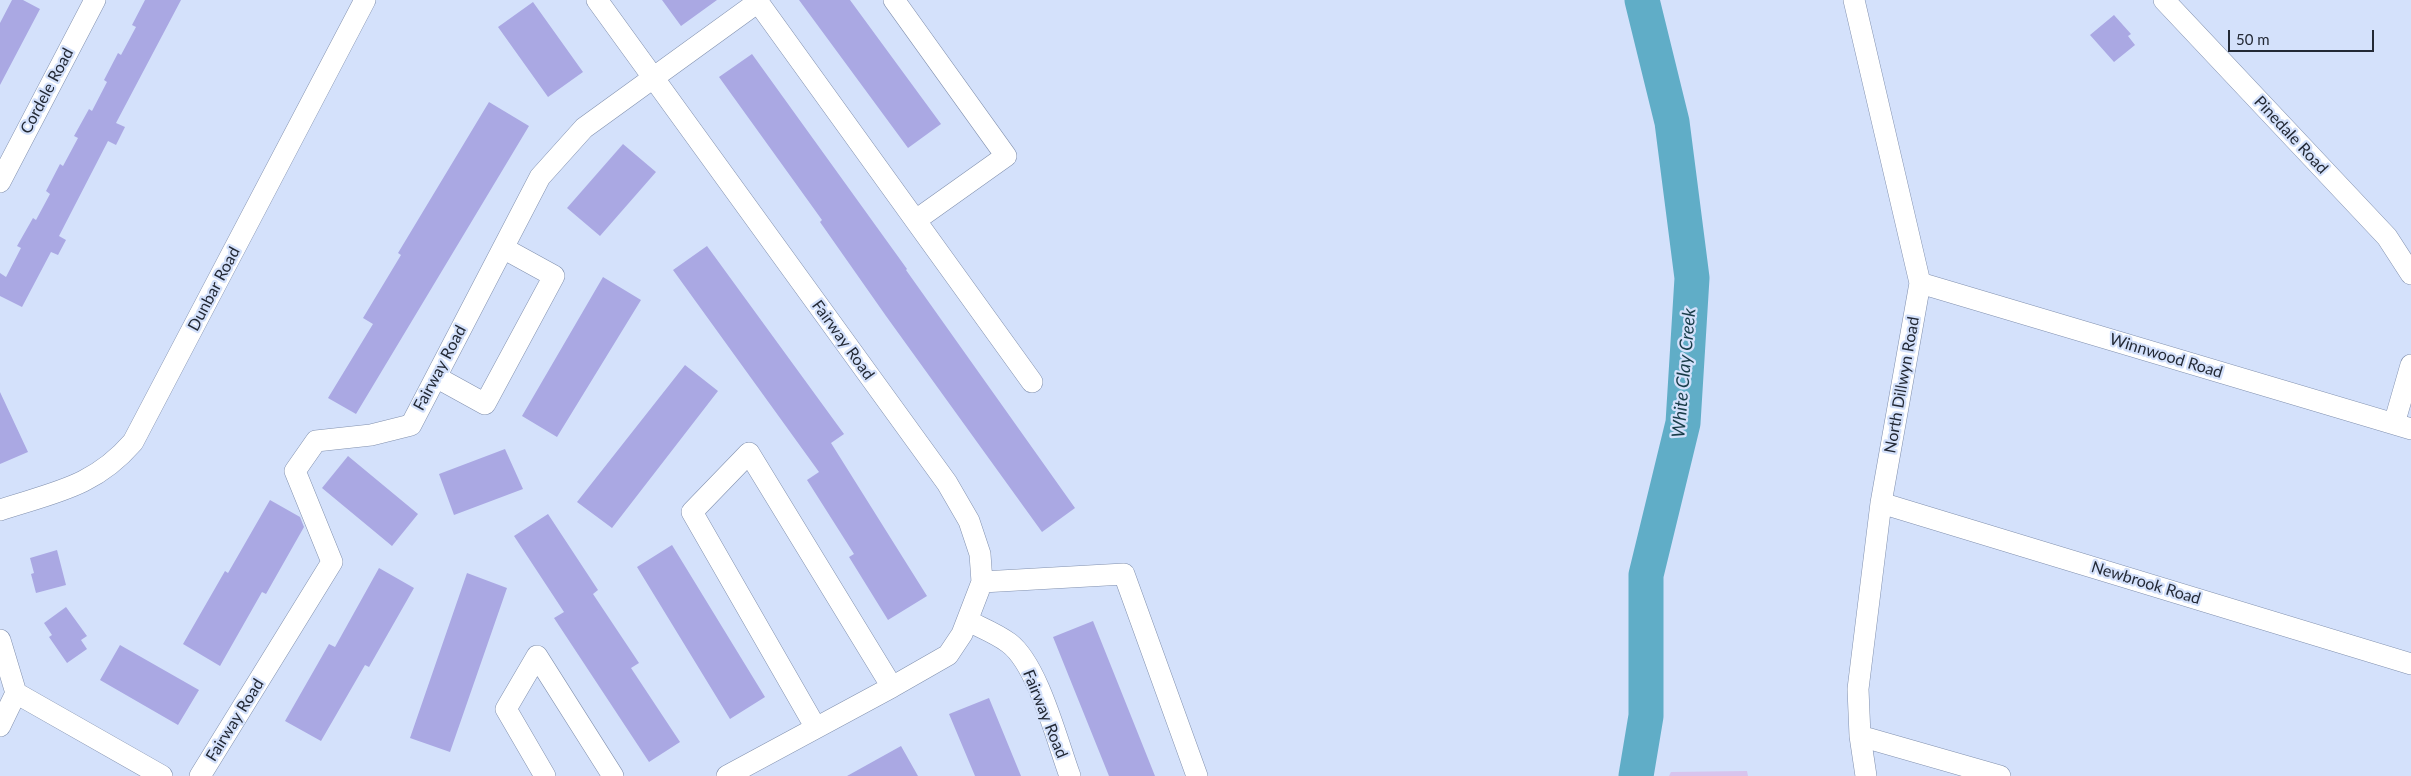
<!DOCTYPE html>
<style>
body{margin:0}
#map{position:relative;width:2411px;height:776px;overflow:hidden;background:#d4e1fb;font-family:Lato,sans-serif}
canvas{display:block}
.scale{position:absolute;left:2228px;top:30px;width:146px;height:22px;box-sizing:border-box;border:2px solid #232935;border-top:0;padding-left:6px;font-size:15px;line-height:18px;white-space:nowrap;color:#232935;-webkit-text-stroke:4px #d4e1fb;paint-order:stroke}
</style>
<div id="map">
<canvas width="2411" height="776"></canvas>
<div class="scale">50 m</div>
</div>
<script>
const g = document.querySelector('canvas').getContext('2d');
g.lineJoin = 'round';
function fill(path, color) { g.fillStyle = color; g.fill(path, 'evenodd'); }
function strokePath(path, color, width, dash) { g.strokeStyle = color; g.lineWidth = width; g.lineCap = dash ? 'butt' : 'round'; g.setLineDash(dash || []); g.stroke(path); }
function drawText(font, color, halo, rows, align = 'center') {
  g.font = font + ' Lato,sans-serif'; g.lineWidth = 4.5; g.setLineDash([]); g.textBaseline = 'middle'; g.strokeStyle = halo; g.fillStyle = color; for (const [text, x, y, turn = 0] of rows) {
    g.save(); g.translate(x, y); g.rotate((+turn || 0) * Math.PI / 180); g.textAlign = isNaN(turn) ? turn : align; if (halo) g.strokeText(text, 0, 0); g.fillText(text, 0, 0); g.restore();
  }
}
const green = new Path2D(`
 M1747 771 1748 776H1669L1671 772Z`);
const river = new Path2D(`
 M1636 776 1646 716V575L1683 423 1692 278 1672 122 1642 0`);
const building = new Path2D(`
 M12 0H23L40 9 0 85V23Z
 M145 0H181L116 123 125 127 116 145 108 141 59 236 66 240 58 255 51 252 22 307 0 296V273L6 277 21 248 17 246 33 218 36 220 50 194 46 191 60 164 63 166 78 138 74 136 89 109 92 111 107 82 104 80 118 53 121 55 136 27 132 25Z
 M662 0H717L681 26Z
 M799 0H850L941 124 908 148Z
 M533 2 583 72 548 97 498 27Z
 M2114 15 2131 34 2128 36 2135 45 2114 62 2090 35Z
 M752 54 907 269 906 270 1075 508 1042 532 886 316 820 222 822 220 719 77Z
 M489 102 529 126 356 414 328 398 373 324 363 318 401 255 398 253Z
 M623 144 656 172 600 236 567 208Z
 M707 246 844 434 831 443 927 596 888 620 849 557 854 554 807 480 819 472 673 270Z
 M603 277 641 300 557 437 522 416Z
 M685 365 718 391 612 528 577 502Z
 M0 392 28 452 0 464Z
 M505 449 523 489 454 515 439 474Z
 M348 456 418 514 392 546 322 488Z
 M270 500 300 517 304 527 266 594 262 592 220 666 183 644 225 571 228 573Z
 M548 514 598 590 593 594 639 663 631 668 680 742 649 762 554 618 564 612 514 536Z
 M672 545 765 697 730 719 637 567Z
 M57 550 66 585 36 593 31 574 34 573 30 558Z
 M379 568 414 588 369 667 365 665 321 741 285 721 329 644 335 647Z
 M467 573 507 588 450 752 410 738Z
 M66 607 87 636 81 640 87 649 67 663 49 637 52 635 44 623Z
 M1093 621 1155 776H1109L1053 637Z
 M120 645 199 690 178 725 100 680Z
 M989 698 1021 776H975L949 714Z
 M901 746 918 776H847Z`);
const minor = new Path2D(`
 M597 0 947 483 969 521 980 554 982 582 962 634 948 655 892 687 727 776
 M894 0 1006 156 916 220
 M1854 0 1920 283 1881 503 1858 689 1860 736 1866 776
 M2164 0 2387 237 2411 274
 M0 182 95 0
 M1920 283 2411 429
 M436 377 485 404 554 276 503 248
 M2394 424 2411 365
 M1881 503 2411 664
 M0 510C55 492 94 487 133 442L365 0
 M982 582 1124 574 1197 776
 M968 621C982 628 997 634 1009 643 1038 665 1057 741 1070 776
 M0 640 16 693 0 726
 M16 693 162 776
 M816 728 692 512 749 453 892 687
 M1860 736 2000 776
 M200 776 332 562 295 471 316 441 371 435 411 425 540 177 584 128 758 2 1032 382
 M545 776 506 709 537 656 613 776`);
const streetNames = [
 ["Cordele Road",47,91,-62],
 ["Pinedale Road",2291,135,47],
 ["Dunbar Road",214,289,-62],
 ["Fairway Road",843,340,54],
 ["Winnwood Road",2166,356,17],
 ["Fairway Road",440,368,-62],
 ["North Dillwyn Road",1902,385,-80],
 ["Newbrook Road",2146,583,17],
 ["Fairway Road",1045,714,68],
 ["Fairway Road",235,720,-58]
];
const waterNames = [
 ["White Clay Creek",1684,373,-85]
];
fill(green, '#d8c4ed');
strokePath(river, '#60adc7', 35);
fill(building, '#aaa8e3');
strokePath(minor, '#8190ae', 22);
strokePath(minor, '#fff', 21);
drawText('16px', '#232935', '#d4e1fb', streetNames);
drawText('italic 18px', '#193d49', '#d4e1fb', waterNames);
</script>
